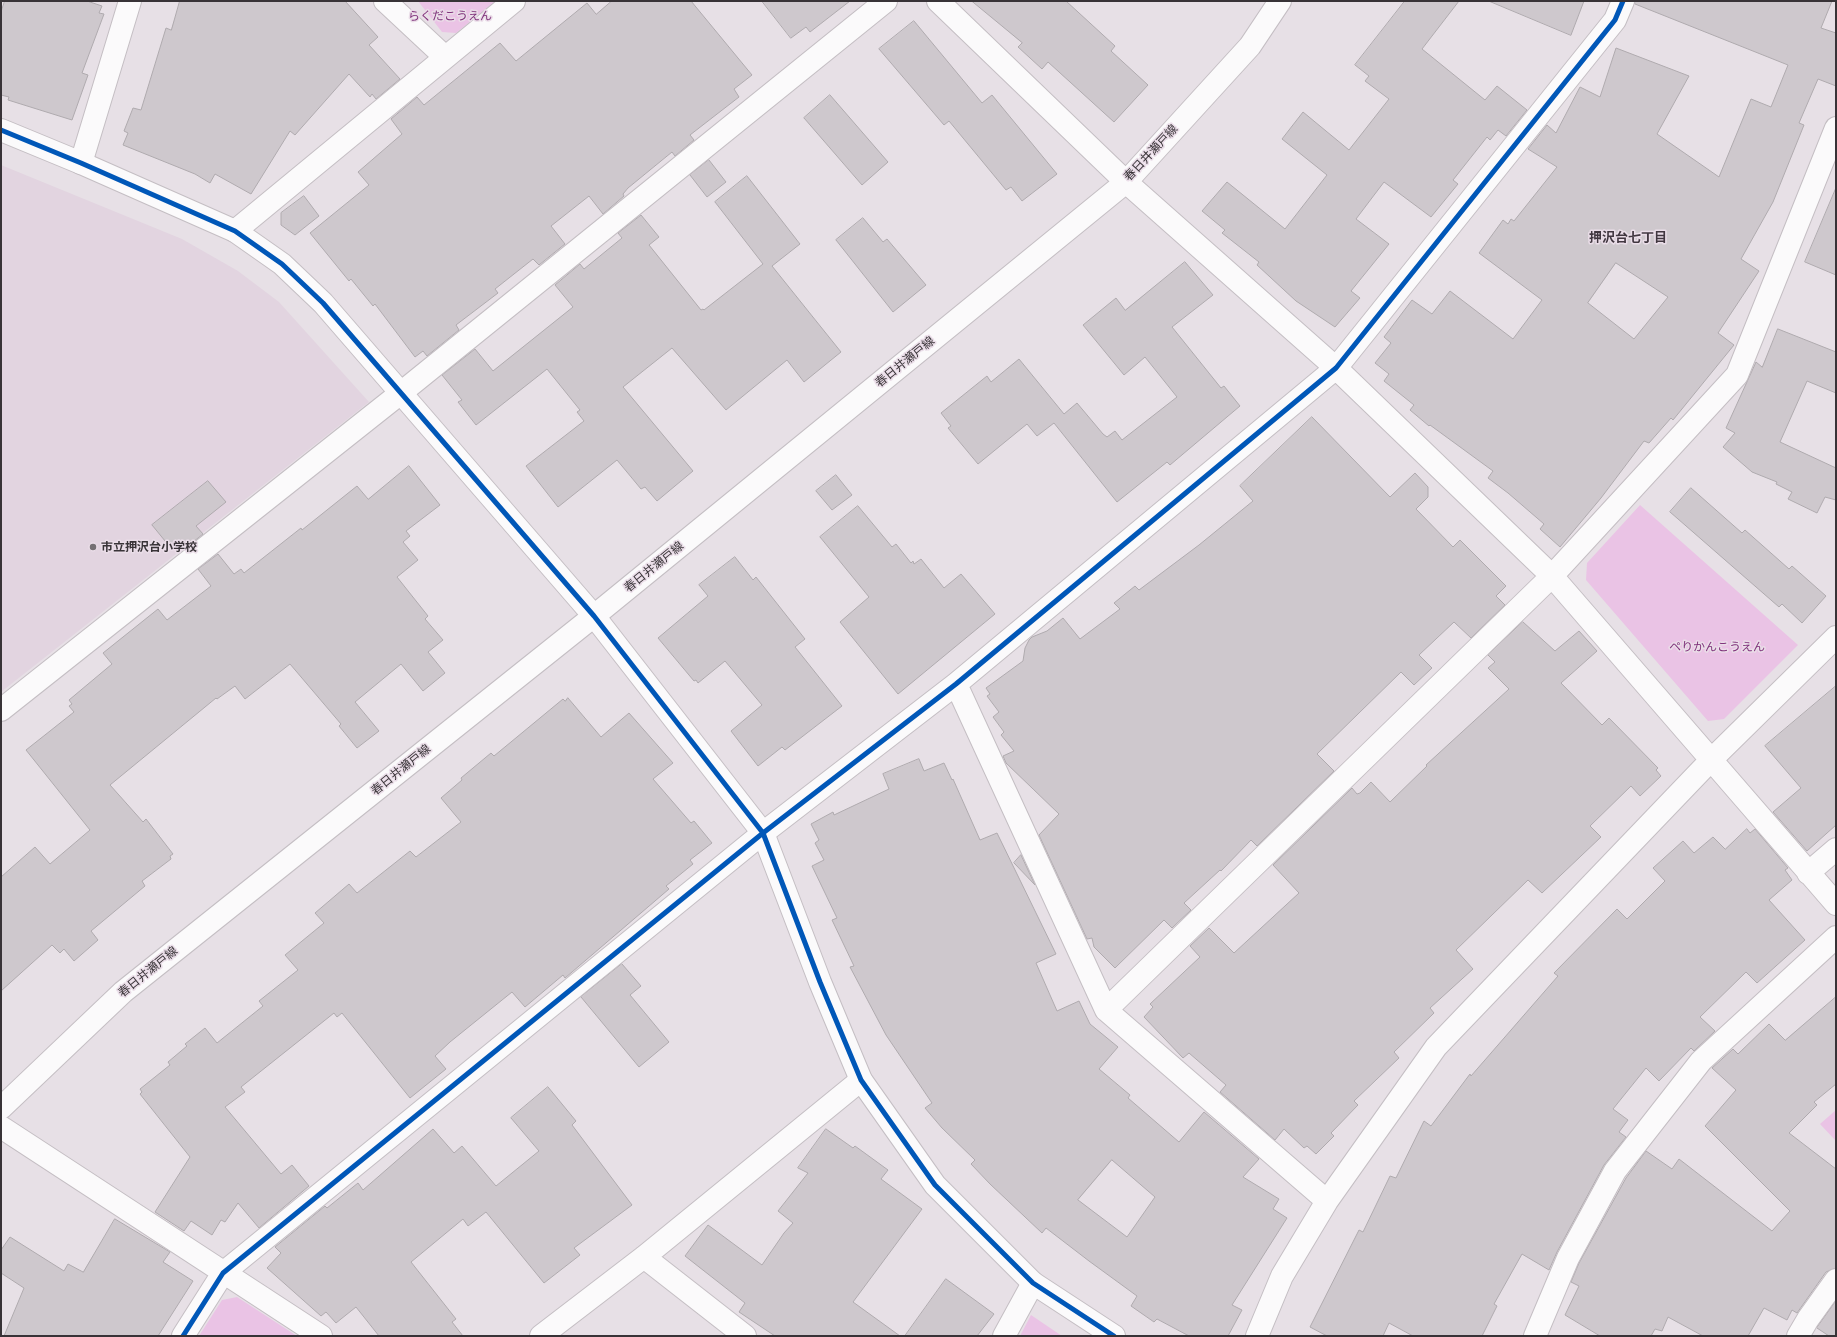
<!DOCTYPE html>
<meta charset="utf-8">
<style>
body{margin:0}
#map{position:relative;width:1837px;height:1337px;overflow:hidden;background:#e7e0e6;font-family:"Alegreya Sans",sans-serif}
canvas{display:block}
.frame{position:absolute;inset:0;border:2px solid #383337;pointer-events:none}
</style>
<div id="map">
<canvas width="1837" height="1337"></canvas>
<div class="frame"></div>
</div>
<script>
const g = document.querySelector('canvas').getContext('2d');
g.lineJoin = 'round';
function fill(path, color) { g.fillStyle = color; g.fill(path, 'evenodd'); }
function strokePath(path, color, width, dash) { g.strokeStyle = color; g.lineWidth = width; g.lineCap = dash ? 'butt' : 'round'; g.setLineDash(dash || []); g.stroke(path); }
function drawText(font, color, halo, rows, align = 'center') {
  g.font = font + ' "Alegreya Sans","Noto Sans JP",sans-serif'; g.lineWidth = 3; g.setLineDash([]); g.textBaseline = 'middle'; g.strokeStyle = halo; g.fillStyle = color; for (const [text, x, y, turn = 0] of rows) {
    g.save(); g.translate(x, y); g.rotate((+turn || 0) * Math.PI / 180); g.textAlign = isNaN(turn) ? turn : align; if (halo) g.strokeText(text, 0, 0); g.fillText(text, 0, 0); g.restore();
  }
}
const built = new Path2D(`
 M1 165 182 239 238 271 279 302 369 402 1 692Z`);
const green = new Path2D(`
 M418 1H496L456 33 442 32Z
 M1640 505 1798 645 1724 719 1708 721 1586 580 1587 563Z
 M1836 1110V1141L1820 1124Z
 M237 1297 297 1336H199L222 1300Z
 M1031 1315 1062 1336H1020Z`);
const building = new Path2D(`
 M5 1H87L102 6 99 13 104 14 82 73 88 75 72 120 8 100 9 97 1 95V12Z
 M180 1H345L378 37 369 45 400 79 376 99 372 94 370 97 349 74 295 135 290 131 251 194 215 174 210 183 195 174 123 145 128 133 124 131 133 108 141 110 166 28 171 30Z
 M612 1H691L752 75 734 89 739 97 690 135 694 140 675 156 672 152 628 188 623 194 624 196 603 214 589 196 551 226 565 244 539 265 533 259 495 289 498 293 456 325 459 330 427 356 423 351 415 357 375 304 373 306 351 279 349 281 310 233 369 185 358 172 402 134 391 119 417 97 424 105 500 43 516 61 587 3 596 14Z
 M762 1H850L810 32 806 27 791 38Z
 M972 1H1066L1115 46 1111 51 1148 85 1114 122 1048 62 1042 69 1018 47 1022 43Z
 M1405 1H1459L1422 49 1485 100 1497 86 1527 110 1506 136 1498 130 1490 140 1487 137 1453 180 1458 184 1431 217 1384 182 1356 219 1389 244 1351 291 1360 298 1335 327 1296 301 1257 265 1259 262 1222 233 1225 230 1202 211 1227 182 1285 229 1327 175 1282 139 1303 112 1349 150 1389 99 1365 81 1369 76 1355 65Z
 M1489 1H1584L1571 35Z
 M1635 1H1832L1821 28 1836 33V86L1818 79 1799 123 1804 125 1773 202 1741 259 1759 271 1718 333 1734 345 1673 420 1671 418 1649 443 1644 441 1601 498 1560 547 1540 529 1544 524 1508 493 1488 478 1493 471 1430 425 1429 426 1410 410 1414 405 1384 381 1389 374 1375 363 1391 343 1384 337 1412 300 1432 314 1450 291 1513 339 1542 300 1479 253 1503 220 1508 224 1511 219 1514 221 1557 167 1528 149 1547 125 1556 133 1580 87 1600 97 1616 48 1689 76 1657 134 1719 177 1751 99 1771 107 1788 65 1635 4ZM1616 263 1668 297 1634 339 1588 303Z
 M914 21 982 103 992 95 1057 174 1022 201 1011 187 1006 190 949 121 944 125 879 49Z
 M830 95 888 162 862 185 804 118Z
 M709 160 726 182 707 197 690 175Z
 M747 176 800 244 772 266 841 352 804 382 787 360 726 410 672 348 623 387 693 471 657 501 645 487 641 489 617 460 558 507 526 466 584 421 577 412 580 410 547 369 476 425 458 402 462 400 442 375 475 349 493 371 573 307 555 285 580 264 584 269 622 238 618 233 641 215 659 237 649 245 701 310 703 309 704 310 763 264 715 202Z
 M1836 188V275L1805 262Z
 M304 196 319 216 295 235 281 225V213Z
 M863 218 883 242 887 239 926 285 893 312 836 240Z
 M1185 262 1213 295 1172 327 1221 388 1224 386 1240 406 1170 465 1167 462 1117 502 1054 423 1037 436 1027 424 978 464 948 428 951 426 941 413 987 376 991 382 1019 359 1064 414 1077 403 1103 434 1107 437 1115 431 1122 440 1177 397 1145 357 1124 375 1083 325 1116 298 1125 310Z
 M1778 329 1836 352V393L1807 381 1780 442 1836 468V500L1825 497 1817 513 1788 499 1792 492 1776 484 1777 482 1752 472 1723 447 1735 433 1726 428 1756 362 1762 367Z
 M1312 417 1390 497 1415 473 1428 487V497L1416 509 1453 547 1460 540 1506 586 1496 596 1505 605 1471 638 1454 622 1419 655 1432 668 1414 685 1401 672 1317 754 1334 771 1257 846 1251 840 1221 871 1220 870 1184 903 1191 910 1172 928 1164 920 1115 968 1094 947 1092 938 1087 939 1039 835 1059 814 1006 763 1003 756 1014 751 1001 735 1004 732 993 717 999 712 987 696 990 694 986 688 1023 661 1025 648 1029 640 1032 637 1047 631 1063 618 1080 639 1120 609 1114 603 1135 586 1139 590 1199 545 1253 501 1240 486Z
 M409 466 440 505 406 531 410 536 403 542 418 560 397 577 428 616 425 619 443 640 428 652 445 673 423 691 401 664 355 702 379 731 357 748 339 726 341 724 290 664 245 699 235 686 217 699 216 698 110 785 143 822 146 819 173 854 170 856 171 859 142 881 145 886 91 931 98 940 74 961 64 949 60 953 52 945 1 991V877L35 847 50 864 90 830 26 750 74 712 69 706 72 704 69 700 112 664 103 653 158 609 167 620 211 586 198 569 218 554 234 574 241 569 244 573 301 528 302 530 357 486 368 499Z
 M836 475 852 495 832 510 816 491Z
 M208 481 226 502 196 526 203 534 183 550 176 542 170 547 152 525Z
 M1691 488 1742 533 1745 530 1789 569 1792 566 1826 596 1802 623 1782 604 1779 607 1670 512Z
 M858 506 892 547 896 544 911 563 913 561 914 564 921 559 944 588 961 574 995 614 898 694 840 622 869 597 820 537Z
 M735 557 753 580 756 577 805 639 795 647 842 706 785 750 782 747 758 766 731 731 762 705 725 661 698 683 696 680 694 681 658 638 708 596 699 585Z
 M1523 622 1555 651 1579 631 1597 651 1561 683 1602 725 1609 718 1658 768 1656 770 1661 776 1640 796 1631 786 1590 826 1601 837 1542 893 1528 880 1456 950 1473 969 1430 1008 1434 1013 1394 1052 1399 1058 1354 1101 1358 1105 1331 1133 1334 1136 1316 1154 1307 1146 1304 1148 1284 1129 1275 1140 1220 1092 1226 1085 1189 1053 1183 1058 1144 1017 1153 1007 1150 1004 1200 957 1190 946 1209 928 1234 953 1299 893 1273 865 1352 788 1357 794 1360 793 1371 782 1390 802 1427 766 1426 765 1509 689 1488 668 1495 662 1488 655Z
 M1836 686V825L1807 851 1773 812 1801 788 1765 746Z
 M568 698 601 737 629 713 673 763 653 779 691 823 694 821 712 843 690 860 693 864 666 886 669 889 565 978 563 975 525 1007 512 992 450 1042 435 1056 446 1069 410 1098 342 1013 337 1017 334 1013 241 1087 245 1092 225 1107 281 1174 292 1165 309 1186 259 1228 238 1203 225 1222 221 1220 212 1235 191 1221 184 1231 155 1212 190 1157 140 1094 142 1092 140 1089 170 1065 168 1062 187 1046 185 1044 205 1028 217 1043 263 1006 259 1001 298 970 285 955 324 923 315 913 349 884 357 893 410 851 416 857 461 822 441 798 462 780 461 778 491 753 494 756 563 699 565 701Z
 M919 759 924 771 944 763 952 780 953 779 980 840 997 833 1056 954 1036 963 1057 1011 1079 1001 1090 1024 1118 1047 1099 1069 1130 1095 1128 1098 1179 1142 1204 1112 1259 1159 1243 1177 1279 1199 1273 1209 1287 1218 1232 1305 1242 1310 1228 1336H1189L1157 1319 1154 1322 1131 1306 1137 1296 1089 1261 1046 1228 1042 1233 990 1184 971 1164 975 1160 942 1128 925 1108 932 1103 886 1035 850 967 854 966 832 920 837 918 812 866 824 860 815 843 819 840 811 824 833 812 834 815 889 789 883 774ZM1112 1160 1155 1197 1127 1237 1078 1200Z
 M1747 829 1750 833 1755 829 1788 868 1785 870 1792 880 1769 900 1805 940 1757 983 1746 972 1700 1017 1715 1031 1694 1051 1691 1048 1659 1081 1646 1068 1613 1109 1628 1120 1619 1132 1626 1137 1604 1165 1557 1252 1549 1270 1522 1254 1494 1304 1497 1306 1482 1336H1413L1389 1323 1383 1336H1327L1310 1327 1359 1230 1363 1232 1390 1176 1396 1178 1424 1121 1431 1126 1470 1074 1471 1076 1558 976 1554 973 1617 909 1627 919 1665 881 1653 868 1683 841 1694 853 1713 837 1725 849Z
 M1021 855 1035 885 1014 863Z
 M622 964 641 986 630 995 669 1042 639 1067 581 997Z
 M1836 997V1084L1814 1102 1817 1105 1789 1133 1836 1169V1268L1826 1272 1797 1313 1792 1310 1787 1320 1764 1308 1748 1336H1703L1668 1317 1662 1331 1655 1329 1651 1336H1600L1565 1315 1579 1286 1571 1282 1579 1263 1626 1178 1646 1151 1672 1169 1679 1159 1772 1231 1790 1211 1705 1126 1736 1090 1712 1068 1733 1049 1738 1054 1769 1024 1785 1040Z
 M548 1087 576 1121 572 1125 632 1205 574 1248 580 1255 544 1283 486 1212 468 1226 463 1219 411 1262 456 1319 452 1322 463 1336H379L356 1307 336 1323 326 1312 321 1316 267 1268 281 1253 275 1247 325 1206 327 1208 358 1183 363 1190 433 1129 454 1153 462 1146 496 1186 539 1151 511 1118Z
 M826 1129 853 1148 855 1146 888 1170 881 1179 922 1209 853 1302 900 1336H775L739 1312 745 1303 685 1256 708 1225 762 1265 784 1233 793 1223 778 1211 808 1173 798 1168Z
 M115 1219 170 1252 163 1262 193 1281 158 1336H4L24 1288 1 1273V1250L10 1237 64 1271 68 1264 83 1272Z
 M946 1279 994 1314 977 1336H905Z
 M1836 1301V1336H1829L1817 1328Z`);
const street = new Path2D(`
 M385 1 445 57
 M938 1 1126 182 1336 368 1552 576 1836 904
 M81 163 130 1
 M235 231 514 1
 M956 684 1106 1010 1327 1201
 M1 710 402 392 886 1
 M1808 873 1836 849
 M1106 1010 1552 576 1737 375 1836 128
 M1 1127 321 1336
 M644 1257 745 1336
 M183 1336 223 1273 763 833 956 684 1336 368 1615 20 1623 1
 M541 1336 644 1257 861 1080
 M1004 1336 1033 1283
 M1257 1336 1282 1276 1327 1201 1436 1047 1711 760 1836 637
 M1535 1336 1568 1258 1615 1171 1701 1061 1836 937
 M1798 1336 1808 1319 1836 1280`);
const secondary = new Path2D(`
 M1 130 81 163 235 231 282 264 323 303 594 616 763 833 820 982 861 1080 935 1185 1033 1283 1114 1336`);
const primary = new Path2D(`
 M1 1108 123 992 594 616 1126 182 1250 46 1280 1`);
const cycleway = new Path2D(`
 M1 130 81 163 235 231 282 264 323 303 594 616 763 833 820 982 861 1080 935 1185 1033 1283 1114 1336
 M183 1336 223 1273 763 833 956 684 1336 368 1615 20 1623 1`);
const markers = [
 [93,547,4,"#757074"]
];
const parkNames = [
 ["らくだこうえん",450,16],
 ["ペりかんこうえん",1717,647]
];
const streetNames = [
 ["春日井瀬戸線",1151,153,-47],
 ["春日井瀬戸線",905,362,-39],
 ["春日井瀬戸線",654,567,-39],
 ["春日井瀬戸線",401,770,-39],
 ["春日井瀬戸線",148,972,-39]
];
const poiNames = [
 ["市立押沢台小学校",101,547]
];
const neighbourhoodNames = [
 ["押沢台七丁目",1628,238]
];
fill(built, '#e2d4e0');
fill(green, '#eac3e5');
fill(building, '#cec8cd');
strokePath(building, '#afaaae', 1);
strokePath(street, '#c4bec3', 24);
strokePath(secondary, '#c4bec3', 24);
strokePath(primary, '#c4bec3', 24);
strokePath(street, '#fbfafb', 22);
strokePath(secondary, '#fbfafb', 22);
strokePath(primary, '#fbfafb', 22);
strokePath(cycleway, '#0057b8', 5);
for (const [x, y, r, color] of markers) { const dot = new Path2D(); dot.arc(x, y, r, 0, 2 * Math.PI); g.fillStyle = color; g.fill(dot); strokePath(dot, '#eadde8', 1.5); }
drawText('12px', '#80347c', '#eadde8', parkNames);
drawText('12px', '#383337', '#eadde8', streetNames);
drawText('bold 12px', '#383337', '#eadde8', poiNames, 'left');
drawText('bold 13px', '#413740', '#eadde8', neighbourhoodNames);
</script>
